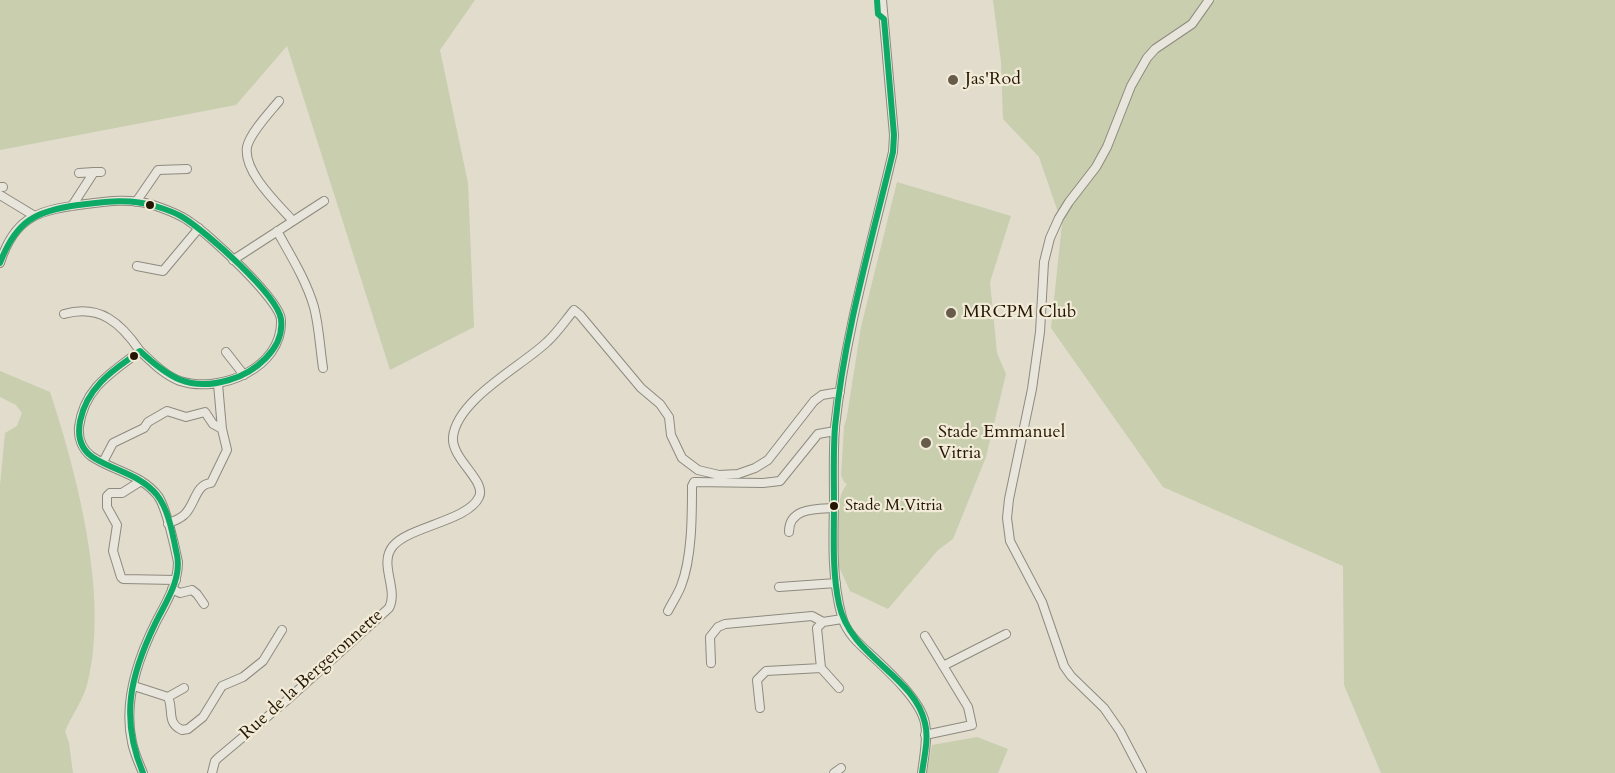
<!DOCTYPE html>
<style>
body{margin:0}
canvas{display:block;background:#e1dccc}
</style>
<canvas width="1615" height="773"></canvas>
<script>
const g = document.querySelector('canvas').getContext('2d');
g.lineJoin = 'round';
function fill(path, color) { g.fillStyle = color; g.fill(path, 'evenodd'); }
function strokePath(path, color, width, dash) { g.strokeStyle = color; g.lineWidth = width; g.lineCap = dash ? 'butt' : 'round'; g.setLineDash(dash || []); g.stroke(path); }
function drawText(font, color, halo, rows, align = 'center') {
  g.font = font + ' Cardo,serif'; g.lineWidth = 4.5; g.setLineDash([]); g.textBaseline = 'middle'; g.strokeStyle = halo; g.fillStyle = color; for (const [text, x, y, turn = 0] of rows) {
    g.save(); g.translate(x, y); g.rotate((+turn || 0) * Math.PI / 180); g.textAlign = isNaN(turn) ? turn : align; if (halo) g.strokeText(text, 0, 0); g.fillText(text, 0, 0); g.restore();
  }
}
const green = new Path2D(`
 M0 0H475L440 50 468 183 474 327 390 370 287 46 236 105 0 150Z
 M993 0H1615V773H1381L1344 685 1343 566 1163 487 1051 328 1062 224 1039 157 1003 119 1001 62Z
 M897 182 1011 216 990 282 997 353 1006 374 986 457 953 539 938 550 888 609 850 591 839 567 837 521C843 505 835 501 847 484L844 482 841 475 844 427 847 416 861 327Z
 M0 371 50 392C77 474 109 596 88 681 84 699 72 715 65 731L69 743 73 773H0V486L5 433 17 426 22 413 16 405 0 397Z
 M977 737 1008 749 998 773H927L932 745Z`);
const minor = new Path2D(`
 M882 0 894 135 893 152C872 242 845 334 835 427 833 453 834 479 834 504 833 542 832 581 842 617 846 632 858 643 869 653 887 670 920 699 925 723 928 739 924 757 922 773
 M279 101C270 112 250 133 247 147 243 172 278 204 293 221
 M79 173 94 172
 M0 187H3
 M0 195 33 215
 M136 202 158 170 187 169
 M72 206 94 172H101
 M277 231C291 256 306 280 314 307 319 326 320 348 323 368
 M233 260 324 201
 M0 263C15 215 40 210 86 204 108 201 131 198 153 205 165 209 180 214 190 222 209 234 281 301 281 320 283 368 220 394 180 381 164 375 152 362 140 351 111 373 84 388 79 427 78 438 82 449 91 456 113 471 141 474 158 496 166 507 175 547 178 562 178 584 166 603 156 622 138 658 123 702 132 742 134 753 139 763 143 773
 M137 266 163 271 199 228
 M64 314C100 304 121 323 140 351
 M226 352 244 375
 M103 462 113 443 144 428 148 422 167 411 186 417 205 412 213 424 222 429
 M141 481 122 493H110L107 496V507L117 525 113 551 121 577 123 579 176 580
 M168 524C173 521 180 519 184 515 195 506 195 484 211 483L227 450 222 429 218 384
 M789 532C789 508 815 509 833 508
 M779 587 836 583
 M172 589 180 593 192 590 197 594 204 604
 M668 611C672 603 678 594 681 586 692 558 692 516 692 486L694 482 763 483 780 481 818 434 835 431
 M711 663 710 637 718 627 725 624 812 616 823 622
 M943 666 1006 634
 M134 686 168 697C174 710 166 723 182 730L188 729 203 717 222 686 243 677 263 661 282 630
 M839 688 821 668 817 628 823 622 842 619
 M168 697 184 688
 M760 708 757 680 766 671 821 668
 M925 735 972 725 968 707 925 636
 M212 773 215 761 218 758 286 701 389 608C399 589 378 564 393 546 410 526 468 521 479 497 487 481 451 459 453 437 457 399 522 366 547 342 557 333 565 321 574 310L580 315 641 388 660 404 669 417 671 435 682 458 698 470 719 475 738 474 755 468 768 460 814 401 822 395 840 392
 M834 773 841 768
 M1142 773 1120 731 1104 708 1071 676 1064 666 1042 602 1010 541 1007 518 1009 499 1032 389 1040 332 1044 262 1050 238 1059 218 1069 202 1096 167 1107 147 1131 86 1147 58 1155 49 1192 24 1209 0`);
const bus1 = new Path2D(`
 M877 0 878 14 884 19 894 135 893 152C871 243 844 334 835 427 833 453 834 479 834 505 834 538 832 571 839 604 850 657 914 675 925 723 929 739 924 757 922 773
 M0 263C16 221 35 211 78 205 104 202 129 198 155 206 165 209 175 212 184 218 206 232 277 294 281 319 285 349 254 373 229 380 189 392 168 377 140 351 127 361 112 370 101 382 83 401 66 440 94 458 115 471 141 475 157 495 169 510 173 536 177 555 182 580 165 603 155 624 130 676 120 718 143 773`);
const markers = [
 [953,80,6,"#675b49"],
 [150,205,5,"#251603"],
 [951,313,6,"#675b49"],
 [134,356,5,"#251603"],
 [926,443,6,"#675b49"],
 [834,506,5,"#251603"]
];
const busNames = [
 ["Stade M.Vitria",845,506]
];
const poiNames = [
 ["Jas'Rod",965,80],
 ["MRCPM Club",963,313],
 ["Stade Emmanuel",938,433],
 ["Vitria",938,454]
];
const streetNames = [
 ["Rue de la Bergeronnette",312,675,-42]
];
fill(green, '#c8ceae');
strokePath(minor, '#8e8a7e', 10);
strokePath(minor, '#e8e5dd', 8);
strokePath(bus1, '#0daa65', 6);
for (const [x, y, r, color] of markers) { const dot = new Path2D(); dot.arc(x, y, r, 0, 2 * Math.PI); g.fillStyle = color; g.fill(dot); strokePath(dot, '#f1ebd8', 2); }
drawText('16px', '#251603', '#f1ebd8', busNames, 'left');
drawText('18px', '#251603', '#f1ebd8', poiNames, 'left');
drawText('18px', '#251603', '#f1ebd8', streetNames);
</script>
